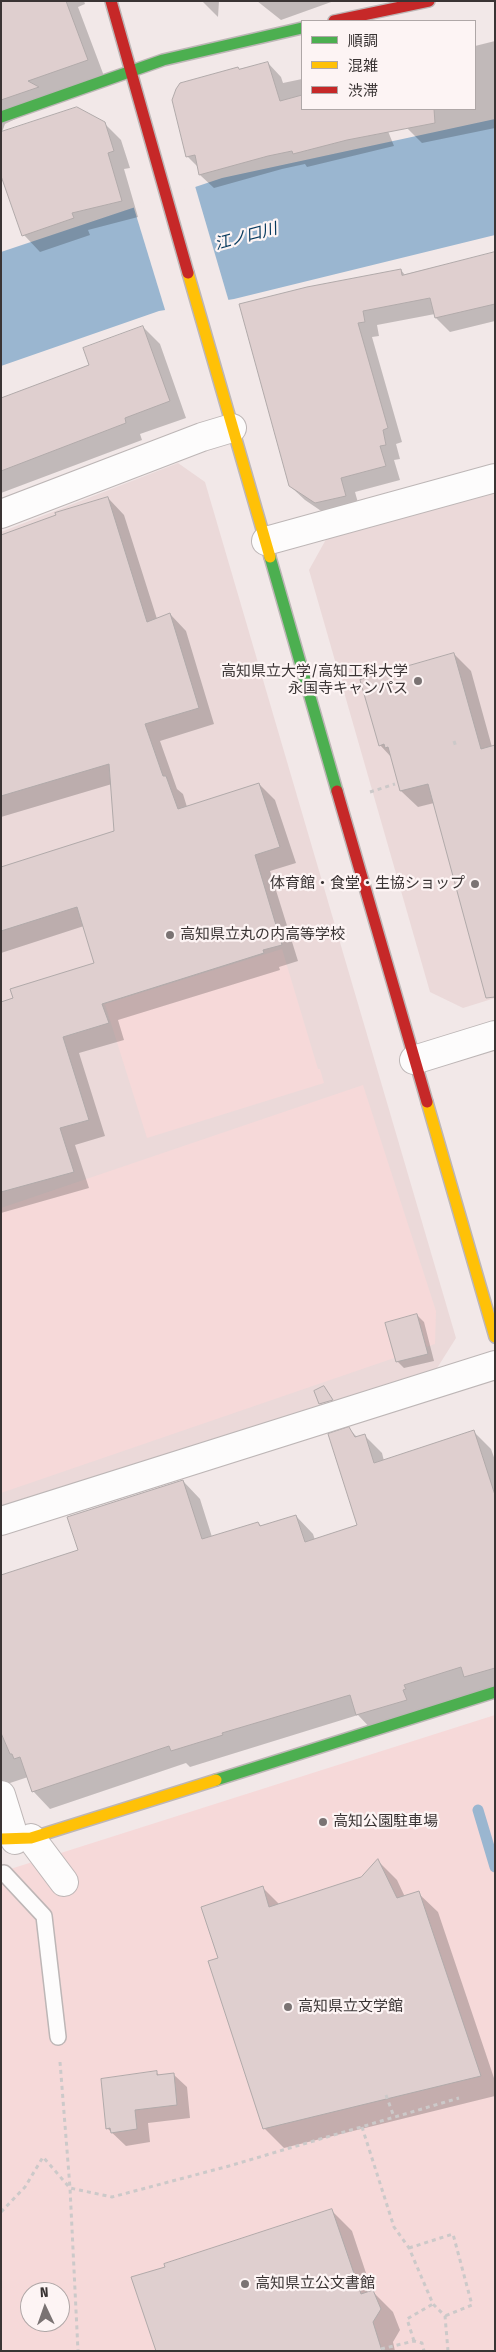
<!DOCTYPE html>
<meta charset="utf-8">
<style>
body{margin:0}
#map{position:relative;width:496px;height:2352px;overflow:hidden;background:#f2e8e8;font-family:"Fira Sans Condensed","Noto Sans JP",sans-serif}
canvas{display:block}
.frame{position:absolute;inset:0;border:2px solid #3a3434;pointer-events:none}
.legend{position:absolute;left:301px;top:20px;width:175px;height:90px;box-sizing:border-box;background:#fdf4f4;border:1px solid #afa7a7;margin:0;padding:6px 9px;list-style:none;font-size:15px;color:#3a3434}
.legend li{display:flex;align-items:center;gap:10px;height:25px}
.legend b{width:25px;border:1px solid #afa7a7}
.north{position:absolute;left:20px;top:2282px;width:50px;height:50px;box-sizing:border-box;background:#fdf4f4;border:1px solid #afa7a7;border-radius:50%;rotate:357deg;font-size:14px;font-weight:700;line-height:20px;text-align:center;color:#3a3434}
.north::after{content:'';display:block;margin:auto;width:18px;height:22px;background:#7a7373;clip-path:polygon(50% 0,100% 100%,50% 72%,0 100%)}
</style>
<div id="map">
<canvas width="496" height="2352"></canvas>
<div class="frame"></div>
<ul class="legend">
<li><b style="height:6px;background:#4caf50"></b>順調</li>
<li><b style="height:6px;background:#ffc107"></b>混雑</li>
<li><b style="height:6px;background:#c62828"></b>渋滞</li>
</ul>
<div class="north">N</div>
</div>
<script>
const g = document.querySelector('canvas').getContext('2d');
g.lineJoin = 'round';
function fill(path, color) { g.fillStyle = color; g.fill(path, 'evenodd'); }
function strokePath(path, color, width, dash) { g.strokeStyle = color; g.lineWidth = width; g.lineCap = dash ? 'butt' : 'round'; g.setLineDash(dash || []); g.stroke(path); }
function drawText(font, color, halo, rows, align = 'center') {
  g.font = font + ' "Fira Sans Condensed","Noto Sans JP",sans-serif'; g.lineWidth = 4.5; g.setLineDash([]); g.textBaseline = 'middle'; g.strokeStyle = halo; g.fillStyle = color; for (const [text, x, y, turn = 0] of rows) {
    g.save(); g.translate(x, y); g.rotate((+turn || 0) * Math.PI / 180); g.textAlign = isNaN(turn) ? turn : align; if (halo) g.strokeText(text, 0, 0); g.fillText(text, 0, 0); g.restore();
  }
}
const built = new Path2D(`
 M178 463 205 482 456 1338 434 1373 1 1511V532Z
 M495 491V998L463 1008 430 992 309 570 329 534Z`);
const green = new Path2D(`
 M282 949 318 1069H320L324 1083 147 1138 105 1004Z
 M363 1085 436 1311 435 1344 1 1493V1208Z
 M495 1715V2351H1V1872ZM30 2292H60V2322H30Z`);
const water = new Path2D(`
 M495 119V235L234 299 159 311 1 366V252L222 178Z`);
const pier = new Path2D(`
 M195 186 229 302 166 313 133 205Z`);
const shadow = new Path2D(`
 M1 1H84L85 4 78 7 104 76 5 124 2 132 104 123 121 140 130 168 124 169 138 217 88 230 90 235 40 252 24 235 1 164Z
 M202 1H219L218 17Z
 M257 1H334L281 20Z
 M495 41V128L422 143 407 128 402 109H475V46Z
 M268 63 281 77 283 83 302 79V109H379L394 146 307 167 305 164 282 169 214 188 200 175 199 168 187 156 238 68 240 70Z
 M495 253V321L450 332 436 318 435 314 377 325 379 336 372 337 402 442 396 444 400 459 394 460 400 480 355 492 360 510 330 517 305 500 290 486 240 305 401 270 405 275Z
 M143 327 160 344 186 418 140 434 142 440 1 493V400L91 366Z
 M108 498 124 515 157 619 170 614 186 631 214 724 160 741 177 789 183 794 187 807 259 784 275 800 296 863 270 871 298 961 279 967 280 970 118 1020 124 1040 79 1053 105 1136 75 1145 89 1188 1 1213V1003L95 964 84 926 1 953V868L116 831 112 784 1 817V537Z
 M454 654 471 671 492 747 434 803 418 807 401 791 392 758 380 745Z
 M417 1315 424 1322 434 1361 404 1368 397 1361Z
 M349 1429 358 1438 365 1436 382 1453 384 1461 474 1432 491 1449 495 1460V1690L374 1732 358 1715 190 1767 186 1763 50 1809 33 1791 28 1777 1 1786V1711L79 1551 183 1481 200 1499 212 1537 258 1523 262 1527 296 1516 313 1534 315 1540 358 1526Z
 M378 1861 397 1880 405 1897 418 1893 438 1912 495 2081V2096L284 2148 264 2128 220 1958 262 1887 280 1905 362 1878Z
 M156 2072 160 2076 173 2074 187 2087 190 2118 148 2123 150 2142 126 2146 107 2128Z
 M331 2210 352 2231 372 2291 393 2312 400 2330 393 2342 395 2351H157Z`);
const stream = new Path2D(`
 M478 1810 495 1867`);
const building = new Path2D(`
 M1 1H66L88 60 28 81 39 87 1 100Z
 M268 62 280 101 302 95V109H434L435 123 347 140 293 154 292 151 268 156 199 175 195 155 186 157 172 100 176 89 180 83 238 67 239 69Z
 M77 107 105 122 114 151 108 153 122 201 72 213 74 218 22 236 1 176V132Z
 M495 252V304L435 318 430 298 363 311 365 322 358 323 388 428 383 430 386 445 380 446 386 466 341 478 346 496 315 503 289 486 239 304 307 287 401 269 402 275Z
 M143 326 170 401 125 418 126 423 1 471V398L89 365 83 348Z
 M108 497 147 622 170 613 199 708 145 724 163 776H166L178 809 259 783 280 847 255 855 282 945 263 950 264 953 102 1004 109 1023 63 1037 89 1120 60 1128 74 1172 1 1192V1002L13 998 10 989 94 963 77 907 1 931V867L114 831 109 764 1 796V535L56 515 55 513Z
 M454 653 481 749 495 745V997L486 998 428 784 400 791 388 747 385 748 384 744 379 746 360 680Z
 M417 1314 428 1354 396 1362 385 1323Z
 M324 1386 333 1400 319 1404 314 1391Z
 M349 1427 355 1437 365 1434 374 1463 474 1430 495 1495V1668L464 1677 461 1667 404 1685 406 1689 403 1690 407 1700 356 1715 350 1695 222 1733 223 1735 171 1751 169 1746 32 1792 20 1757 14 1759 12 1754H10L1 1733V1575L78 1550 67 1517 183 1480 202 1539 258 1522 260 1526 296 1515 305 1542 357 1525 328 1434Z
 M378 1859 397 1898 419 1891 481 2076 263 2129 208 1961 218 1958 201 1907 263 1886 269 1907 361 1877Z
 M157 2071V2075L174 2073 177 2105 135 2110 137 2129 111 2133 110 2128 106 2129 101 2079Z
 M332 2209 361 2294 373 2290 381 2309 373 2322 382 2351H156L131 2277 165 2267 164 2264Z`);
const path = new Path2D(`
 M454 741 456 747
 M370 792 395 784
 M60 2062 70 2188 78 2351
 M386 2095 394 2117
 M362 2127 394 2227 409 2248 433 2304 445 2316 448 2351
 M1 2212 25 2187 43 2157 70 2188 112 2197 229 2166 459 2098
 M409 2248 453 2234 472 2305 445 2316
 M414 2341 407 2319 433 2304
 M381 2349 414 2341 422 2343 424 2351`);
const lane = new Path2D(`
 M4 1873 44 1916 58 2037`);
const street = new Path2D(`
 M1 514 202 437 232 428
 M266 541 495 478
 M414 1060 495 1035
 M1 1521 495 1365
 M1 1795 15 1840
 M31 1838 64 1882`);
const fast = new Path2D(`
 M1 117 163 60 302 28
 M270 557 337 791
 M216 1780 495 1692`);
const slow = new Path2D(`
 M188 273 270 557
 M427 1102 495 1337
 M1 1839 31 1838 216 1780`);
const jam = new Path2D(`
 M111 1 188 273
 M334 21 429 1
 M337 791 427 1102`);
const markers = [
 [418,681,5,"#7a7373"],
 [475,884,5,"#7a7373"],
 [170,935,5,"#7a7373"],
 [323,1822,5,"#7a7373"],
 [288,2007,5,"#7a7373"],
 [245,2284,5,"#7a7373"]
];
const poiNames = [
 ["高知県立大学/高知工科大学",408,672,"right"],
 ["永国寺キャンパス",408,689,"right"],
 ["体育館・食堂・生協ショップ",465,884,"right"],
 ["高知県立丸の内高等学校",180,935],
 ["高知公園駐車場",333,1822],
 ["高知県立文学館",298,2007],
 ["高知県立公文書館",255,2284]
];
const waterNames = [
 ["江ノ口川",246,237,-15]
];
fill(built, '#ebd9d9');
fill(green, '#f6d9d9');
fill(water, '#9ab6d0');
fill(pier, '#f2e8e8');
fill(shadow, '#0003');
strokePath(stream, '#9ab6d0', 11);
fill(building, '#dfcfcf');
strokePath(building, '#b1aaaa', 1);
strokePath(lane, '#bdb6b6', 18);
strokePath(street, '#bdb6b6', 30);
strokePath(fast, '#bdb6b6', 14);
strokePath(slow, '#bdb6b6', 14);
strokePath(jam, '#bdb6b6', 14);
strokePath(path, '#ccc9c9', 3, [4, 4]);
strokePath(lane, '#fdfcfc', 15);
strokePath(street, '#fdfcfc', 28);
strokePath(fast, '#4caf50', 11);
strokePath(slow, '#ffc107', 11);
strokePath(jam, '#c62828', 11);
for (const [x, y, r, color] of markers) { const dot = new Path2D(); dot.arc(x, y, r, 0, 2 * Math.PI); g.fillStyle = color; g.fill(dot); strokePath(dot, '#fdf4f4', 2); }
drawText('15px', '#3a3434', '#fdf4f4', poiNames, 'left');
drawText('italic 16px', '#05395d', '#fdf4f4', waterNames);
</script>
